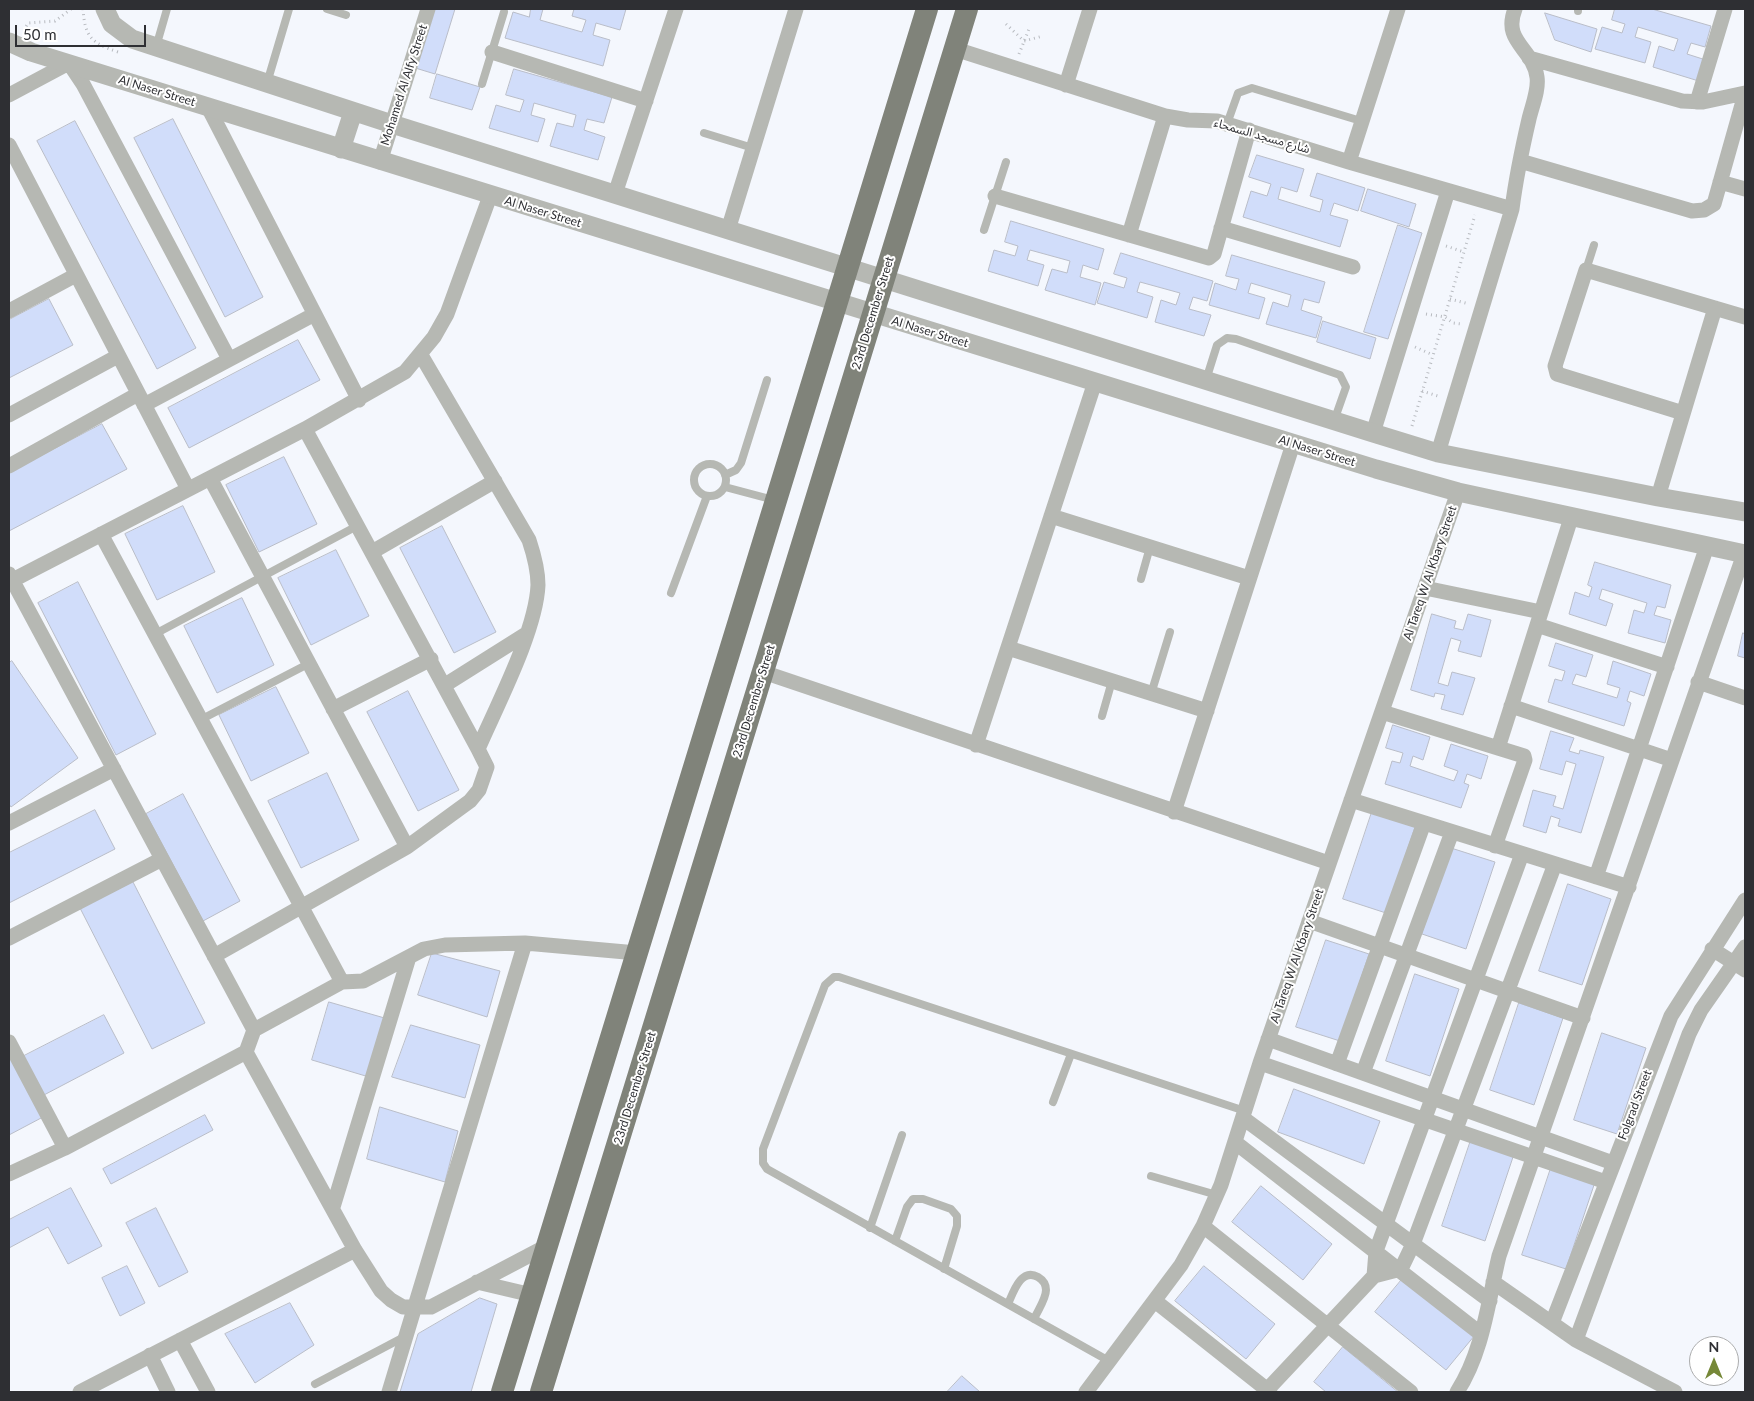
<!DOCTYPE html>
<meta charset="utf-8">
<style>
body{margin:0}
#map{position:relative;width:1754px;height:1401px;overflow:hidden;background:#f4f7fd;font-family:Lato,sans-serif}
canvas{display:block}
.frame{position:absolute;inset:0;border:10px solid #2e2f33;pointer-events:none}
.north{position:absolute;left:1689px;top:1336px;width:50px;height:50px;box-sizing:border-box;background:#fff;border:1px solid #abacad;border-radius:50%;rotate:0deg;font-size:14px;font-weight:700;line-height:20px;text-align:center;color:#2e2f33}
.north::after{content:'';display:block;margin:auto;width:18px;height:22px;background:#768838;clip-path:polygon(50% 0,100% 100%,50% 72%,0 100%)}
.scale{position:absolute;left:15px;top:25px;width:131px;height:22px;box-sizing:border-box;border:2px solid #2e2f33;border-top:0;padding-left:6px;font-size:15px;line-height:18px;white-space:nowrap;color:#2e2f33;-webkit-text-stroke:4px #fff;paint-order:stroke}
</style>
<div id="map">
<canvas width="1754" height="1401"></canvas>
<div class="frame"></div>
<div class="north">N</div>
<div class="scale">50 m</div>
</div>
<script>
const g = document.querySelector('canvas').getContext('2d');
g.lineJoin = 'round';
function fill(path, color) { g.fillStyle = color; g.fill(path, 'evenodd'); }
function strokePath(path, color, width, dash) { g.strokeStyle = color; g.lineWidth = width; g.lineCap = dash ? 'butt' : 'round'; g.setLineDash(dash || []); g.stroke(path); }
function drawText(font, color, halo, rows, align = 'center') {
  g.font = font + ' Lato,"Noto Sans Arabic",sans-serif'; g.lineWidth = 4; g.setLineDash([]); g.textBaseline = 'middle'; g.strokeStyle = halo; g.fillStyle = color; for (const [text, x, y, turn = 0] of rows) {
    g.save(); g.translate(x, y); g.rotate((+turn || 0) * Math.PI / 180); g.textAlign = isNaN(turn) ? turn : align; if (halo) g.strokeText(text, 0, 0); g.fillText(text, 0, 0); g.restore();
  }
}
const building = new Path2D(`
 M430 9H455L435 74 412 67Z
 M531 9H543L540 20 582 32 586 20 572 16 574 9H626L620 30 596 23 593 35 610 40 603 66 505 38 513 12 529 17Z
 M1615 9H1652L1711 26 1705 47 1691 43 1687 54 1709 61 1702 82 1653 67 1659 46 1674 51 1678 39 1638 27 1635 37 1651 42 1645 63 1595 49 1602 27 1622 33 1625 24 1612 20Z
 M1545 13 1597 29 1591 52 1555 40Z
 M514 69 612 97 604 123 587 119 584 130 605 137 598 160 550 146 557 123 573 127 576 115 534 103 531 115 545 119 538 142 489 128 496 105 520 112 524 100 506 95Z
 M437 74 480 87 472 110 430 98Z
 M173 119 263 297 225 317 134 138Z
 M75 121 196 348 157 369 37 141Z
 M1257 155 1304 169 1297 192 1281 187 1278 199 1320 212 1323 200 1310 196 1317 173 1365 188 1358 211 1334 203 1330 215 1348 220 1340 247 1243 217 1251 191 1267 196 1271 184 1249 177Z
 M1368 189 1416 204 1409 227 1361 211Z
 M1011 221 1104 249 1098 270 1083 265 1080 277 1101 283 1095 305 1045 290 1052 269 1067 273 1070 261 1030 250 1027 260 1044 265 1038 286 988 271 994 250 1015 256 1018 246 1005 242Z
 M1398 225 1422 233 1388 339 1364 332Z
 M1121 253 1213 281 1207 301 1193 297 1189 309 1211 315 1204 336 1155 322 1161 300 1176 305 1180 293 1140 282 1137 292 1153 297 1147 318 1097 303 1104 282 1124 288 1127 278 1114 274Z
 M1232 255 1325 282 1319 303 1304 299 1301 310 1322 317 1316 338 1266 324 1273 302 1288 307 1291 295 1251 283 1248 293 1265 298 1259 319 1209 305 1215 283 1236 290 1239 279 1226 276Z
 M49 299 73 345 9 378V320Z
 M1323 321 1376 338 1370 359 1317 342Z
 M298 340 320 380 189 448 168 408Z
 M102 424 127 469 9 531V473Z
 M284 457 317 524 259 552 226 485Z
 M183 506 215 572 157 600 125 534Z
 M442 526 496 632 454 653 400 548Z
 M336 550 369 616 311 645 278 578Z
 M1595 562 1671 585 1665 608 1657 606 1654 615 1671 620 1665 643 1628 633 1634 610 1644 613 1647 603 1602 589 1599 599 1613 604 1606 626 1569 614 1575 592 1589 597 1592 587 1588 585Z
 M78 582 156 734 116 755 38 603Z
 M242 598 274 665 217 693 184 626Z
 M1432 614 1456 621 1454 628 1463 630 1468 614 1491 620 1481 657 1458 651 1461 641 1451 638 1438 683 1448 686 1452 672 1475 678 1463 715 1441 709 1445 695 1435 693 1434 697 1411 690Z
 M1743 633 1745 634V658L1738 656Z
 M1556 643 1593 655 1586 677 1576 674 1572 684 1617 698 1620 688 1607 684 1613 661 1651 674 1644 696 1630 691 1627 701 1631 703 1624 726 1548 702 1555 679 1562 681 1565 671 1549 666Z
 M12 661 78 758 11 807 9 804V663Z
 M276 687 309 753 251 781 219 715Z
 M408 691 459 790 418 811 367 712Z
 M1393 725 1430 737 1423 760 1413 756 1410 766 1454 781 1458 771 1444 766 1451 744 1488 756 1481 779 1467 774 1464 783 1469 785 1461 808 1385 784 1392 761 1400 763 1403 753 1386 748Z
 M1551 731 1574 738 1569 751 1579 754 1580 750 1604 757 1581 833 1558 826 1560 819 1551 816 1546 833 1523 826 1533 790 1556 796 1553 806 1563 809 1576 764 1566 761 1562 775 1540 769Z
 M327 773 359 840 301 868 268 801Z
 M183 794 240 901 203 921 146 814Z
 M95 810 115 849 9 903V853Z
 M1372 812 1415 827 1386 913 1343 899Z
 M1451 848 1495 862 1466 949 1422 934Z
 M133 882 205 1023 152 1049 80 908Z
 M1568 884 1611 899 1582 985 1539 971Z
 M1326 940 1369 954 1340 1041 1296 1027Z
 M432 953 500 971 487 1017 418 995Z
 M1415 974 1459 989 1430 1076 1386 1061Z
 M329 1002 388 1019 369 1077 312 1060Z
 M1519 1003 1563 1018 1534 1105 1490 1090Z
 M104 1015 124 1053 42 1096 22 1057Z
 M411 1025 480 1045 465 1098 392 1077Z
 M1602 1033 1646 1048 1617 1134 1574 1120Z
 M9 1049 43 1117 9 1135Z
 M1294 1089 1380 1121 1364 1164 1278 1132Z
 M380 1107 458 1131 445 1182 367 1159Z
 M205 1115 213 1130 111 1184 103 1169Z
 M1471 1140 1514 1154 1485 1241 1442 1226Z
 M1551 1168 1595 1182 1566 1269 1522 1255Z
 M1261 1186 1332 1244 1303 1280 1232 1222Z
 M71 1188 102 1246 68 1264 48 1227 9 1248V1220Z
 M156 1208 188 1272 159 1287 126 1223Z
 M127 1266 145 1303 120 1316 102 1278Z
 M1204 1266 1275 1324 1246 1359 1175 1301Z
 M1404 1277 1475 1335 1446 1370 1375 1312Z
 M480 1298 497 1304 471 1392H400L418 1334Z
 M290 1303 314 1345 255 1383 225 1334Z
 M1343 1347 1398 1392H1326L1314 1382Z
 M962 1376 980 1392H947Z`);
const path = new Path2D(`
 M83 9C85 37 91 43 118 52
 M1006 24 1024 41 1043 36
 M27 30 25 28 28 23 55 21 71 9
 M1019 54 1029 29
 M1446 246 1464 252
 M1450 299 1469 304
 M1426 314 1445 317 1453 323 1462 324
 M1415 347 1433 355
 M1422 391 1441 397
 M1412 426 1475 215`);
const service = new Path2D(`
 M327 9 346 15
 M1578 11V9
 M156 47 167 9
 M267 83 289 9
 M482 84 504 12
 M1227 124 1238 93 1252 88 1361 121
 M704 133 753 148
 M984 230 1006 162
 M1586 270 1594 245
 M1206 380 1217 345 1227 338 1236 339 1340 375 1346 387 1334 421
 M694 480a16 16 0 1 1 32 0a16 16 0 1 1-32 0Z
 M725 475 736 470 741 463 767 380
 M725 487 774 500
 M1141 579 1150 547
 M671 593 707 496
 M155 634 357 526
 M1151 694 1170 632
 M1102 716 1112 681
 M200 720 308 664
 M1053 1102 1071 1054
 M1151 1176 1217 1195
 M870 1228 902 1135
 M895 1241 907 1207 913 1199H923L951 1209 957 1216V1226L944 1269
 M1008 1304C1013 1293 1021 1267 1038 1277 1043 1280 1046 1284 1046 1290 1046 1299 1038 1310 1034 1319
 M1109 1361 767 1169 763 1163V1149L825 985 834 977H839L1245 1111
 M315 1384 404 1337`);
const minor = new Path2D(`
 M955 49 1165 116 1188 120 1217 121 1349 162 1512 209
 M492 52 646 101
 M1529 58 1682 101 1703 102 1745 93
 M1066 85 1090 9
 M9 95 69 63 83 84 229 359
 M1697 102 1725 9
 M208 107 359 400
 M9 145 188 489
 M1520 161 1692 211 1704 210 1714 204 1745 94
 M380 162 428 9
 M1349 162 1398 9
 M1720 182 1745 189
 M615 194 676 9
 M995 196 1209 258 1214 254 1249 130
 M1221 228 1353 267
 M728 230 796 9
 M1129 235 1165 116
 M9 311 76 275
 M144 405 313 315
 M1683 413 1557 374 1555 366 1586 270 1745 317
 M9 415 118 356
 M305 429 478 749
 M1373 433 1448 191
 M1438 453 1512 209C1516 178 1522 149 1529 119 1532 106 1539 90 1537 77 1533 48 1502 42 1515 9
 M9 466 138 394
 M210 478 407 847 214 956
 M1658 497 1715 308
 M1051 516 1249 578
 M101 534 342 982
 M372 552 495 481
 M9 574 254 1030
 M9 582 305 429 405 372 434 337 447 314 490 196
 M1425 588 1541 612
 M1537 625 1667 667
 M1008 648 1207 711
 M763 672 1329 863
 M1698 682 1745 698
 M445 685 526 634
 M1511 706 1672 760
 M333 709 431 659
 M1382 712 1524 756 1525 760 1495 846
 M976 745 1095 382
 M1498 748 1571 518
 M1351 800 1629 887
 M1174 812 1293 444
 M9 823 114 769
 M407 847 470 801 479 790 487 767 478 749C497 705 536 631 538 585 538 569 534 555 529 540L421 355
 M1596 877 1707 546
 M1309 921 1583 1018
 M9 938 162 859
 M1712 949 1745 970
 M1268 1039 1613 1163
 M9 1042 65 1148
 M246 1052 355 1250 381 1291 391 1300 403 1307H431L547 1246
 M1260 1063 1606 1182
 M1337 1064 1424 823
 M1363 1073 1452 832
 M1243 1118 1490 1301
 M1236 1143 1481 1334
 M9 1174 65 1148 246 1052 254 1030 342 982 363 981 424 949 445 945 525 943 637 953
 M333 1207 409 957
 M1203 1226 1411 1392
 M1374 1276 1376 1251 1522 854
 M477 1282 532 1295
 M1493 1282 1576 1340 1675 1392
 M1155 1301 1270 1392
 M1552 1323 1671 1016 1745 900
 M180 1340 208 1392
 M1576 1340 1689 1034 1701 1010 1745 947
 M150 1355 168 1392
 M1267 1390 1374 1276 1401 1269 1413 1244 1555 864
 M80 1392 355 1250
 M389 1392 525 943
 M1086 1392 1181 1265 1203 1226 1221 1185 1260 1063 1458 492
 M1457 1392C1483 1352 1488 1302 1499 1256L1744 554`);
const tertiary = new Path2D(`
 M105 9 112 24 132 39 392 124 1373 433 1438 453 1658 497 1745 512
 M9 42 31 52 1376 469 1458 492 1745 554
 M341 149 353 112`);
const primary = new Path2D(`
 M502 1392 927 9
 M541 1392 967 9`);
const streetNames = [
 ["Mohamed Al Alfy Street",404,85,-72],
 ["Al Naser Street",157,91,17],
 ["شارع مسجد السمحاء",1262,136,16],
 ["Al Naser Street",543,212,17],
 ["23rd December Street",873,313,-73],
 ["Al Naser Street",930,332,17],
 ["Al Naser Street",1317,451,17],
 ["Al Tareq W Al Kbary Street",1430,573,-71],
 ["23rd December Street",754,701,-73],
 ["Al Tareq W Al Kbary Street",1297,956,-71],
 ["23rd December Street",635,1088,-73],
 ["Folgrad Street",1635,1105,-69]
];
fill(building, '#d1ddfa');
strokePath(building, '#b9bdc8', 1);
strokePath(path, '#b8bbc0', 3, [1, 4]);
strokePath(service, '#b6b8b3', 8);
strokePath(minor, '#b6b8b3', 15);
strokePath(tertiary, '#b6b8b3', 19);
strokePath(primary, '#80837a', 22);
drawText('12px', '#2e2f33', '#fff', streetNames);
</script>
